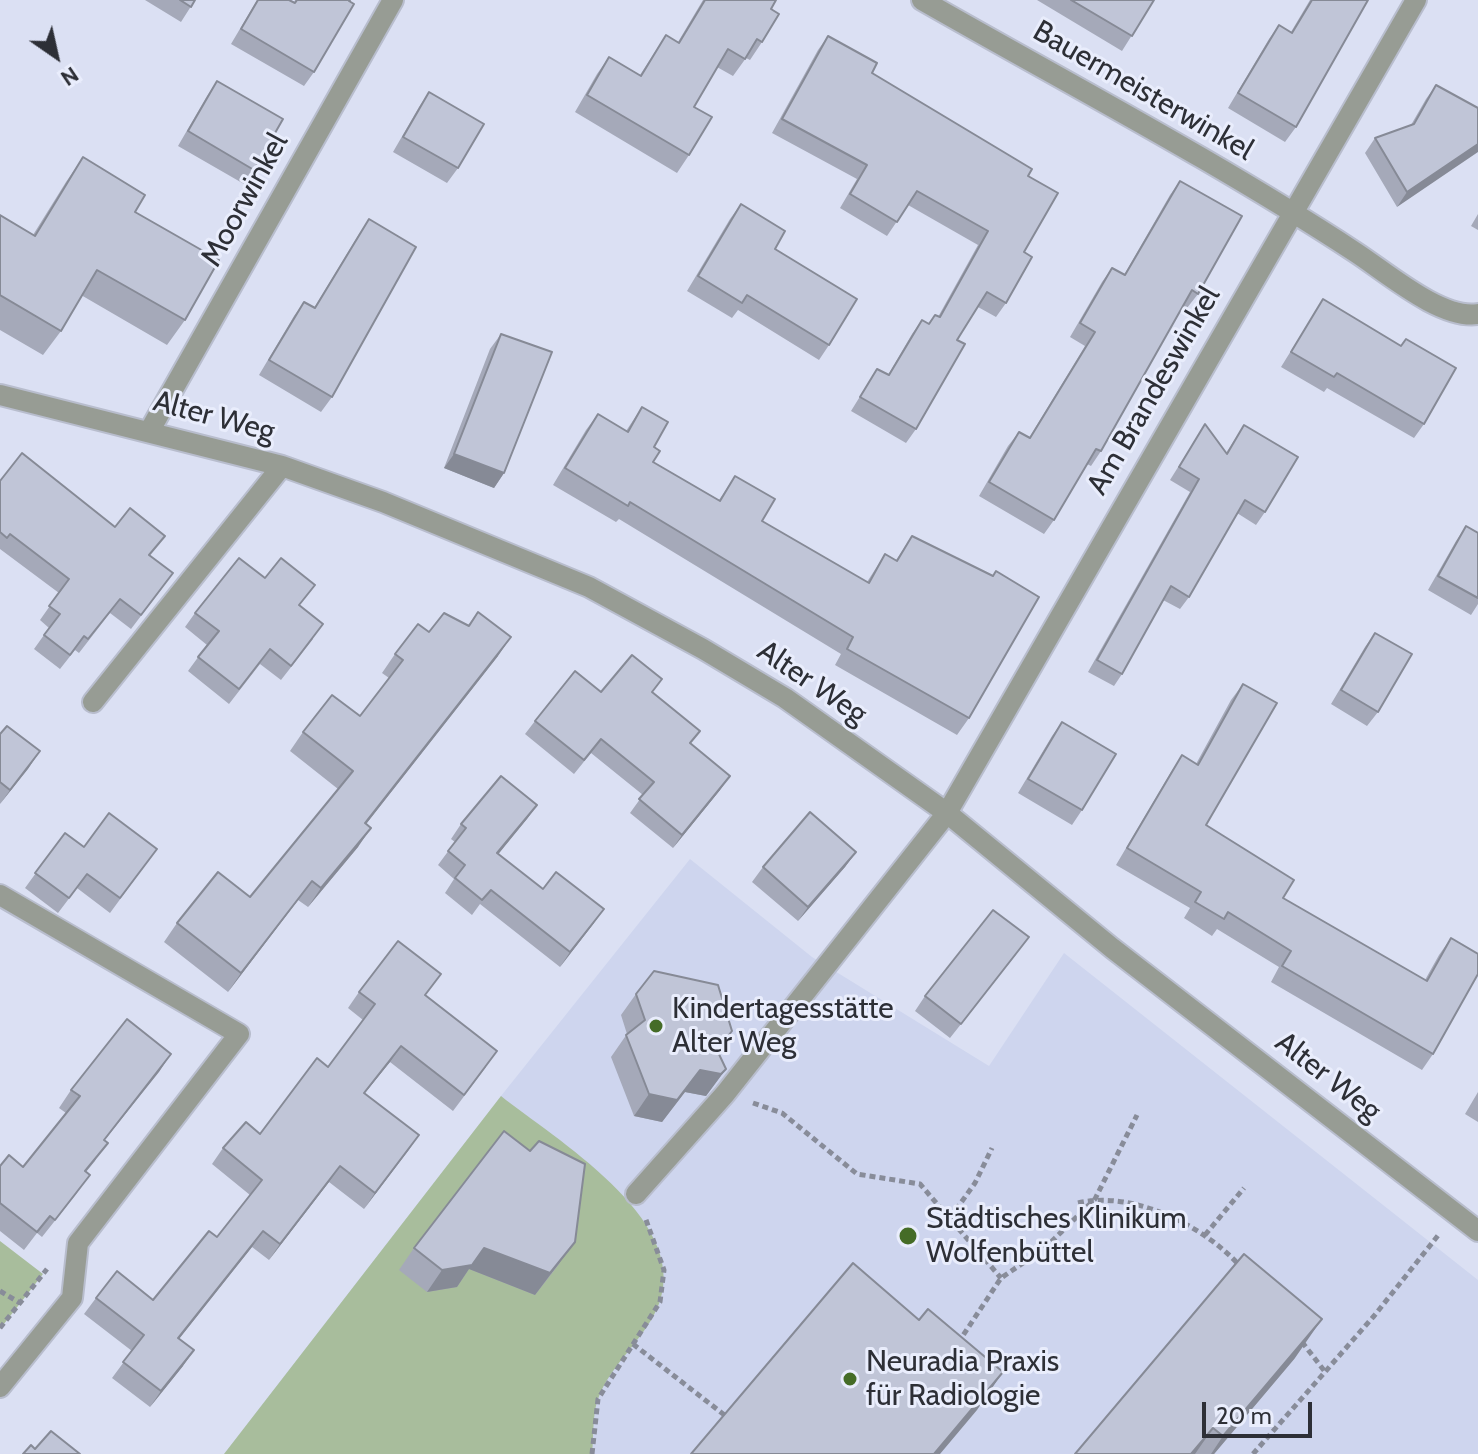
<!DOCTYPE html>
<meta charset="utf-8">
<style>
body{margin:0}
#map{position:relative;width:1478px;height:1454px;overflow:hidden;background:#dbe0f3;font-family:Cabin,sans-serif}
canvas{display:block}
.north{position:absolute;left:16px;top:16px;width:80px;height:80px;-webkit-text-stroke:6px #e9edfc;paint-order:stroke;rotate:146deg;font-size:22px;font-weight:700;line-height:32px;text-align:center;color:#2d2f36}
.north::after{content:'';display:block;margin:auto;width:28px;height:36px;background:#2d2f36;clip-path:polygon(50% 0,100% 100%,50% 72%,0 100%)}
.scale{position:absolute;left:1202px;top:1402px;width:110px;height:36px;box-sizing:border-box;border:4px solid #2d2f36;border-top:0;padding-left:10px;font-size:24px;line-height:28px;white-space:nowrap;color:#2d2f36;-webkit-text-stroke:6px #e9edfc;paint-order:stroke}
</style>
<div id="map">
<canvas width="1478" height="1454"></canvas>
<div class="north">N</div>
<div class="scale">20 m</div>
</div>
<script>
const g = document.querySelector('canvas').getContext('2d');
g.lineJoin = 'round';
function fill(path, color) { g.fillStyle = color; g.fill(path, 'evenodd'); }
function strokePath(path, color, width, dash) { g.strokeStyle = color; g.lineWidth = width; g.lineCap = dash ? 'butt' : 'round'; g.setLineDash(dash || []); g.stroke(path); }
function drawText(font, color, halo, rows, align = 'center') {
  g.font = font + ' Cabin,sans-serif'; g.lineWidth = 6; g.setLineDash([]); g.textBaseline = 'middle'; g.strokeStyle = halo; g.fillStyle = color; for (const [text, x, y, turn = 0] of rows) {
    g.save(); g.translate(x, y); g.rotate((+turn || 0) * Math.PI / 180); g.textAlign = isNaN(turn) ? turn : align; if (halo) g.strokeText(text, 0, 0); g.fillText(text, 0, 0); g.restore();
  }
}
const built = new Path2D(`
 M690 859 812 957 989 1066 1064 953 1478 1280V1454H224L501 1096Z`);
const green = new Path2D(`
 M501 1096C555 1139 688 1218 660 1301 648 1337 610 1364 598 1399 592 1415 594 1437 592 1454H224Z
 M0 1241 43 1274 0 1329Z`);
const path = new Path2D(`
 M753 1103 782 1113 857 1174 920 1184 1001 1278
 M1078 1203C1133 1190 1204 1226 1240 1266
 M950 1218 975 1183 992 1148
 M1205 1235 1244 1188
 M0 1291 20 1303
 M0 1328 47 1269
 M1302 1342 1326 1373
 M958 1343 1001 1278 1045 1248 1095 1199 1137 1115
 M633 1344 727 1417
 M592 1454 598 1399 660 1302 664 1270 645 1217
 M1253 1454 1374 1316 1440 1233`);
const minor = new Path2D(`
 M922 0C1067 83 1216 161 1355 252 1386 272 1441 320 1478 314
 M0 395 282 466 383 502 589 587 703 649 785 698 947 813 1112 948 1478 1231
 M150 430 393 0
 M93 702 282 466
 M0 895 239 1034 78 1243 72 1298 0 1387
 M636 1194 725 1094 947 813 1416 0`);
const wall = new Path2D(`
 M145 0H195L181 22Z
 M257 0H289L294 3 295 0H350L314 72 304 86 231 44Z
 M703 0H776L771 9 762 42 750 60 746 58 733 76 717 67 694 107 689 155 677 173 575 112 597 74 609 57 640 75 666 35 678 42Z
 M1037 0H1154L1122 51Z
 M1310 0H1368L1296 127 1285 142 1228 108 1269 39 1279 25 1291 32Z
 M828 36 872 73 1028 176 1024 252 1006 303 996 317 978 307 957 340 916 429 906 443 851 411 877 369 888 375 912 334 922 320 928 324 935 315 938 317 978 245 908 205 887 236 840 208 857 179 772 133 818 50Z
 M217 81 254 170 244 184 178 146 207 96Z
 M1436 85 1478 108 1397 207 1365 153 1375 138 1411 125 1426 99Z
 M429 92 458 168 447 183 393 152 419 107Z
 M83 157 135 212 185 320 167 345 81 295 61 331 43 355 0 330V215L33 235 66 182Z
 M1180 181 1198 294 1187 308 1183 306 1101 451 1091 466 1087 464 1054 520 1044 534 979 496 1008 446 1019 432 1029 438 1085 346 1070 337 1102 282 1112 268 1124 275 1170 195Z
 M741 204 775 249 829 345 819 360 738 310 732 318 687 291 730 219Z
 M1478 214V230L1471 226Z
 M369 219 332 397 321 412 259 375 294 316 304 302 314 308 359 234Z
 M1323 299 1401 346 1406 339 1424 424 1414 438 1327 388 1324 392 1281 367Z
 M501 334 504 473 494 488 444 468 490 349Z
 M642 407 654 447 653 462 719 500 735 476 762 521 867 582 885 554 896 560 912 536 969 718 957 735 835 665 841 654 619 519 616 522 553 485 586 430 598 414 626 431Z
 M1205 424 1226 453 1244 425 1265 512 1256 525 1237 513 1189 597 1180 609 1163 600 1122 674 1114 686 1088 672 1190 492 1170 480Z
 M0 481 150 555 163 587 131 629 110 613 79 653 75 650 60 669 34 649 49 628 40 620 59 593 0 549Z
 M1466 526 1478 533V604L1471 615 1428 590 1456 541Z
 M300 606 313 639 281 680 260 664 229 704 188 671 207 645 185 627 195 613Z
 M478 612 498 656 366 824 358 847 308 907 298 900 228 992 164 942 177 923 250 897 338 789 290 751 303 732 360 716 389 678 382 673 395 654 429 632 468 625Z
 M1375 633 1378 712 1367 726 1331 704 1365 647Z
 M662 679 652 692 690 744 720 790 673 848 630 813 643 795 591 753 574 774 525 734 535 721 601 692Z
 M1243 684 1206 825 1283 898 1425 980 1439 955 1451 938 1433 1054 1422 1070 1271 982 1279 967 1217 929 1212 936 1184 918 1190 908 1116 865 1171 772 1182 755 1196 764 1231 700Z
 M1062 722 1082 810 1072 825 1018 793 1052 736Z
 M0 734 40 751 0 804Z
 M537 805 498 854 543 889 594 923 560 967 480 904 472 915 445 893 454 879 438 865 455 842 451 839 461 824Z
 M65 833 84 847 157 849 110 913 77 888 58 913 25 888Z
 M856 852 845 867 798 921 752 882 763 867Z
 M1018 952 950 1038 915 1011 925 996Z
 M359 992 426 996 486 1067 453 1111 390 1062 364 1094 419 1135 364 1209 329 1182 269 1260 252 1247 179 1339 183 1366 150 1407 112 1378 132 1351 84 1314 96 1298 153 1300 217 1237 250 1195 212 1164 223 1148 260 1134 328 1067 363 1020 348 1008Z
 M636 994 718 1051 726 1069 706 1096 685 1092 662 1122 634 1116 611 1057 627 1034 621 1015Z
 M171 1054 104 1140 95 1161 86 1172 77 1193 42 1237 37 1233 24 1250 0 1231V1166L23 1167 66 1113 59 1108 71 1090Z
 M1478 1092V1122L1465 1114Z
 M414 1248 560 1263 535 1295 469 1269 457 1287 427 1292 399 1270Z
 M1295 1358 1214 1454H1075Z`);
const shadedWall = new Path2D(`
 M1478 144V152L1397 207 1407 192Z
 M454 454 504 473 494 488 444 468Z
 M511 637 498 656 352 842 365 823Z
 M40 751 28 769 0 804 10 790Z
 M730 776 720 790 673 848 682 835Z
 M537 805 527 819 487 868 497 853Z
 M371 828 358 847 308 907 321 888Z
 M856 852 845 867 798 921 808 907Z
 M312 881 298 900 228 992 241 973Z
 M604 909 594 923 560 967 570 952Z
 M732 1031 717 1052 726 1069 706 1096 685 1092 662 1122 634 1116 649 1094 700 1070Z
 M401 1046 390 1062 352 1109 364 1093Z
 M171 1054 159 1072 91 1157 104 1140Z
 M419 1135 408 1151 364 1209 375 1193Z
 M340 1166 329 1182 269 1260 280 1244Z
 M263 1231 252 1247 167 1354 178 1338Z
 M575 1242 535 1295 469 1269 457 1287 427 1292 442 1270 484 1248Z
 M1322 1319 1295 1358 1214 1454H1211L1223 1436Z
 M194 1350 183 1366 150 1407 161 1391Z
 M1003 1372 977 1410 940 1454H934Z
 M1213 1428 1195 1454H1191Z`);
const building = new Path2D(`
 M180 0H195L191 7Z
 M258 0H289L295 3 297 0H350L349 1 354 4 314 72 241 29Z
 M705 0H776L771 9 779 14 762 42 757 39 745 59 728 49 694 107 712 117 689 155 587 95 609 57 641 76 666 35 679 43Z
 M1071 0H1154L1132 36Z
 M1312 0H1368L1296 127 1238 93 1279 25 1292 33Z
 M828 36 877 63 872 73 1032 169 1028 176 1058 193 1024 252 1032 257 1006 303 987 292 957 340 965 344 916 429 860 397 877 369 889 375 922 320 929 324 935 315 940 317 988 231 917 191 897 222 850 194 867 165 782 119Z
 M217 81 283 119 254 170 188 131Z
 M1436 85 1478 108V144L1407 192 1375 138 1414 124Z
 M429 92 484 124 458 168 403 137Z
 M83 157 145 195 135 212 219 260 185 320 97 270 61 331 0 295V215L35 236Z
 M1180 181 1242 216 1198 294 1192 290 1101 451 1096 449 1054 520 989 482 1019 432 1030 438 1095 332 1080 323 1112 268 1125 275Z
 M741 204 785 231 775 249 857 299 829 345 747 295 742 303 698 276Z
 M369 219 416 247 332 397 269 360 304 302 315 308Z
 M1323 299 1401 346 1406 339 1456 368 1424 424 1337 373 1334 377 1291 352Z
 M501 334 552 352 504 473 454 454Z
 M642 407 668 422 654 447 660 451 653 462 720 501 735 476 775 499 762 521 869 583 885 554 897 561 912 536 993 576 996 571 1039 597 969 718 847 649 853 637 630 502 628 506 565 468 598 414 628 432Z
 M1205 424 1227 454 1244 425 1298 457 1265 512 1245 500 1189 597 1171 586 1122 674 1097 660 1199 479 1179 467Z
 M22 453 115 527 130 508 165 536 149 555 173 573 141 615 120 599 88 639 84 636 70 655 44 635 60 614 49 606 69 579 10 534 7 538 0 532V481Z
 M1466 526 1478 533V598L1438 576Z
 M239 558 265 578 281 558 315 585 299 605 323 624 291 666 270 649 239 689 198 657 219 631 195 613Z
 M478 612 511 637 365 823 371 828 321 888 312 881 241 973 177 923 218 872 250 897 353 771 303 732 332 695 360 716 403 660 395 654 418 624 429 632 444 613 469 626Z
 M1375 633 1412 654 1378 712 1341 690Z
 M632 655 662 679 652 692 700 731 690 743 730 776 682 835 639 799 654 782 601 739 584 760 535 721 575 671 601 692Z
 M1243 684 1277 703 1206 825 1294 880 1283 898 1427 981 1451 938 1478 954V974L1433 1054 1282 966 1291 951 1228 912 1224 919 1195 902 1201 892 1127 848 1182 755 1198 765Z
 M1062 722 1116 754 1082 810 1028 779Z
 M7 726 40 751 10 790 0 782V734Z
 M501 776 537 805 497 853 543 889 556 872 604 909 570 952 491 890 482 900 455 878 465 865 448 851 466 828 461 824Z
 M810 812 856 852 808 907 763 867Z
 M109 813 157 849 120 898 87 874 69 898 35 873 65 833 84 847Z
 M993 910 1029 937 961 1024 925 996Z
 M398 941 441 974 425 995 497 1051 464 1095 401 1046 364 1093 419 1135 375 1193 340 1166 280 1244 263 1231 178 1338 194 1350 161 1391 123 1362 144 1335 96 1298 117 1271 153 1300 209 1231 217 1237 262 1180 223 1148 246 1122 260 1134 317 1058 328 1067 375 1004 359 992Z
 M654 971 718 985 732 1031 717 1050 726 1069 721 1074 700 1070 677 1100 649 1094 626 1035 645 1020 636 994Z
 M127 1019 171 1054 104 1140 108 1143 85 1171 90 1175 55 1220 50 1216 37 1232 0 1203V1166L9 1155 23 1167 80 1096 71 1090Z
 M504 1131 530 1151 539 1141 585 1164 575 1242 550 1273 484 1248 472 1265 442 1270 414 1248Z
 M1244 1254 1322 1319 1223 1436 1213 1428 1191 1454H1075Z
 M853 1263 919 1320 928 1309 1003 1372 934 1454H691Z
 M51 1431 80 1454H23L31 1445 35 1449Z`);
const markers = [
 [656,1026,8,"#456c27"],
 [908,1236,10,"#456c27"],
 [850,1379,8,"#456c27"]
];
const streetNames = [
 ["Bauermeisterwinkel",1143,91,30],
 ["Moorwinkel",245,200,-61],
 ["Am Brandeswinkel",1154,391,-60],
 ["Alter Weg",214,417,15],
 ["Alter Weg",812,683,34],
 ["Alter Weg",1328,1077,38]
];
const poiNames = [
 ["Kindertagesstätte",672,1009],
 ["Alter Weg",672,1043],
 ["Städtisches Klinikum",926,1219],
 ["Wolfenbüttel",926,1253],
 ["Neuradia Praxis",866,1362],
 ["für Radiologie",866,1396]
];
fill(built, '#ced5ee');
fill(green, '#a8bd9c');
strokePath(minor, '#b8bdcd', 24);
strokePath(path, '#888c99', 5, [6, 4]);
strokePath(minor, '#979c94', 20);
fill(wall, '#a5a9b9');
fill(shadedWall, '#868a96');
fill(building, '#c0c5d7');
strokePath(building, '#868a96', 2);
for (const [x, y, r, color] of markers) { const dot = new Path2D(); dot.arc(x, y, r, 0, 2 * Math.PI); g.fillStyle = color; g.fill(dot); strokePath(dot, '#e9edfc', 3); }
drawText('30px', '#2d2f36', '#e9edfc', streetNames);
drawText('30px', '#2d2f36', '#e9edfc', poiNames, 'left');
</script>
